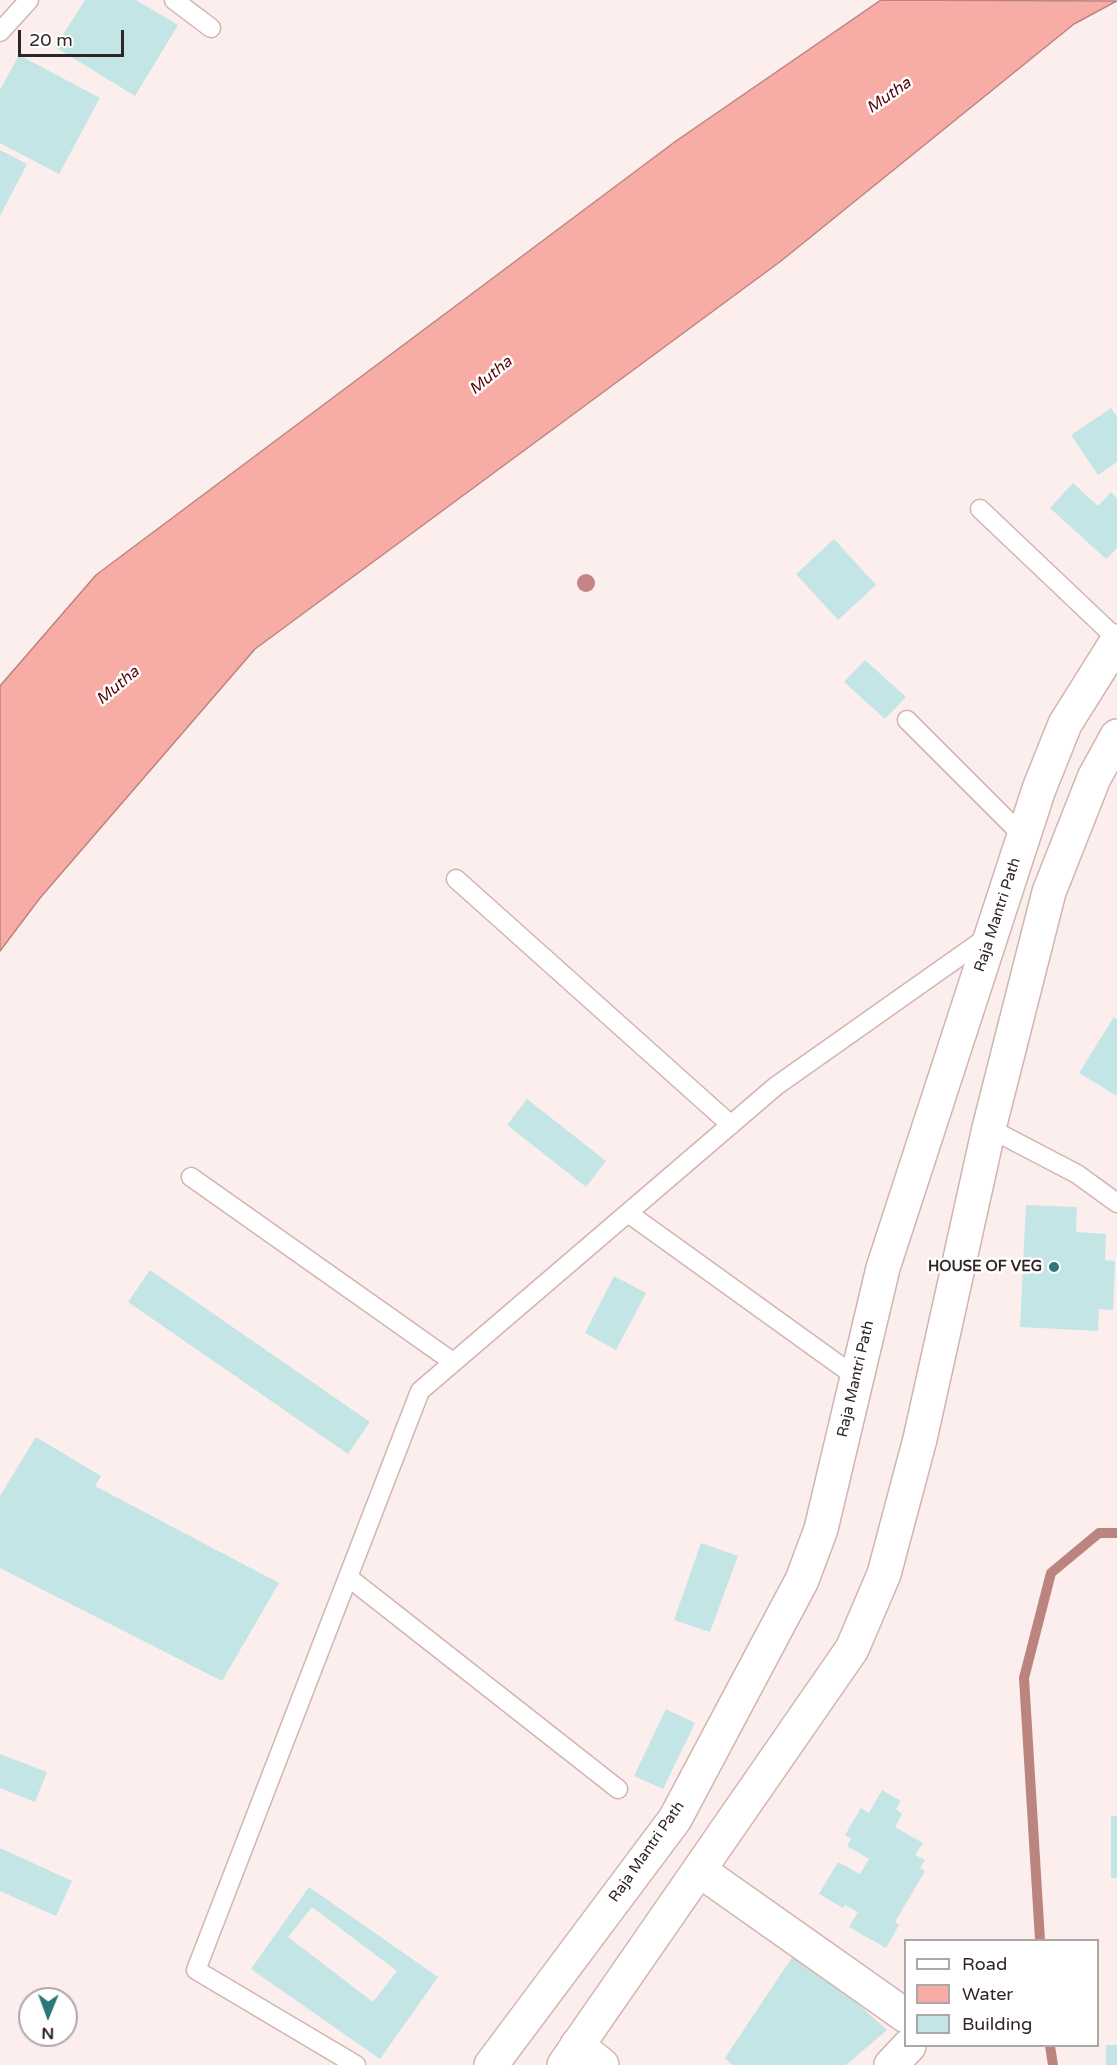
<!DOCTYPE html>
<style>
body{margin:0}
#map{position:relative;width:1117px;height:2065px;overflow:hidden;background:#fbeeed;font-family:"Varela Round",sans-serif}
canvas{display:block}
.legend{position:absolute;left:904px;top:1939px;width:195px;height:108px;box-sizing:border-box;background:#fff;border:2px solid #ada8a7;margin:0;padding:8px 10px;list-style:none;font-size:18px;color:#312524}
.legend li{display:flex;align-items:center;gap:12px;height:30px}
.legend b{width:30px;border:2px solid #ada8a7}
.north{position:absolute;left:18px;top:1987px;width:60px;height:60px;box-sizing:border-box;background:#fff;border:2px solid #ada8a7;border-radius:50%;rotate:181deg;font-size:16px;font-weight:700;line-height:24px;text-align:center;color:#312524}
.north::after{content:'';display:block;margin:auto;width:21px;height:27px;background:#2d7679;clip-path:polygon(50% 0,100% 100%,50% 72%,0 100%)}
.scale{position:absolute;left:18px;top:30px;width:106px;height:27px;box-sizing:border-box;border:3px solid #312524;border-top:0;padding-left:8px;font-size:18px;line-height:21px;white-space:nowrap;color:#312524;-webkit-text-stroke:4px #fff;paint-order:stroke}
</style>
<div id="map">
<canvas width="1117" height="2065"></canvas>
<ul class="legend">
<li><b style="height:8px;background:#fff"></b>Road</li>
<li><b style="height:16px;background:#f7ada6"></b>Water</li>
<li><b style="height:16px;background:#c3e5e6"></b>Building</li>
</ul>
<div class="north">N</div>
<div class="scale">20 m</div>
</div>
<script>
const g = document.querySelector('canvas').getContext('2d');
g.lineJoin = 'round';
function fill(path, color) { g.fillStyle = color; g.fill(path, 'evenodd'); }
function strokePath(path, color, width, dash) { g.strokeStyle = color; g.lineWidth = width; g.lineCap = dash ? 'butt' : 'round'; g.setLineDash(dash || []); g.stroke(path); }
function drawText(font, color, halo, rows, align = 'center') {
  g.font = font + ' "Varela Round",sans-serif'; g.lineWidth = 5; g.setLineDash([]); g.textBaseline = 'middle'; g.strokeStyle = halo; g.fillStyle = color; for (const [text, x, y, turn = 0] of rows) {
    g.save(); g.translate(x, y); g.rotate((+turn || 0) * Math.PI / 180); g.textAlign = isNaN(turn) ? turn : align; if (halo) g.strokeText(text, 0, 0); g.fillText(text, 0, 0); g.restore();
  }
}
const water = new Path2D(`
 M881 0 1117 1 1074 24 781 261 255 649 40 898 0 951V686L96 575 676 141Z`);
const stream = new Path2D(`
 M1040 1940 1024 1678 1051 1573 1099 1533H1117
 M1050 2046 1053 2065`);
const building = new Path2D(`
 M85 0H136L178 25 135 96 55 47Z
 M19 55 100 98 59 174 0 143V90Z
 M0 150 27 164 0 216Z
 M1111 408 1117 417V462L1098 475 1071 435Z
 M1073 483 1098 506 1111 492 1117 498V548L1106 559 1050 508Z
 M834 539 876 585 838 620 796 574Z
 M865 660 906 697 885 719 844 682Z
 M1114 1017 1117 1019V1096L1079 1073Z
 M527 1099 606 1161 586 1187 507 1125Z
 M1026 1205 1077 1207 1076 1232 1106 1234 1105 1260 1115 1261 1113 1310 1099 1309 1098 1331 1020 1327Z
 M150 1270 370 1422 348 1454 128 1302Z
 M614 1276 646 1293 616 1350 585 1333Z
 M36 1437 101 1476 95 1486 279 1583 222 1681 0 1568V1496Z
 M701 1543 738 1556 710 1632 674 1620Z
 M666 1709 695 1723 663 1789 634 1776Z
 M0 1754 47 1772 35 1802 0 1788Z
 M882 1790 901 1801 896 1809 902 1814 895 1827 923 1843 915 1855 925 1860 920 1868 925 1871 895 1922 899 1925 886 1948 849 1927 858 1912 845 1905 843 1908 819 1894 838 1862 860 1874 869 1859 847 1846 851 1839 845 1835 861 1808 869 1813Z
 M1111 1816H1117V1878H1111Z
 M0 1848 72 1881 56 1916 0 1891Z
 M309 1887 438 1977 380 2059 251 1969ZM312 1907 397 1971 373 2002 288 1937Z
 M797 1950 887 2030 846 2065H732L725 2058Z
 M1106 2045H1117V2065H1106Z`);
const service = new Path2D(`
 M174 0 211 28
 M0 32 29 0
 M980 509 1117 639
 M907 720 1024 837
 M456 879 731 1125
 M989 1128 1077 1174 1117 1203
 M191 1177 453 1362
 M628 1213 856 1377
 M348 1577 618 1789
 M356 2065 196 1970 420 1391 776 1086 990 935`);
const minor = new Path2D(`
 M699 1870 906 2016
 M577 2045 602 2065
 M891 2065 909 2046`);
const secondary = new Path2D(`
 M491 2065 675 1819 802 1580 821 1529 883 1268 1039 789 1065 724 1117 641
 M564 2065 852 1649 884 1574 920 1439 989 1128 1049 892 1094 778 1117 736`);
const trees = [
 [586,583]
];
const markers = [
 [1054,1267,6,"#2d7679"]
];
const streetNames = [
 ["Raja Mantri Path",998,915,-72],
 ["Raja Mantri Path",856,1379,-77],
 ["Raja Mantri Path",647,1852,-55]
];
const poiNames = [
 ["HOUSE OF VEG",1042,1267]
];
const waterNames = [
 ["Mutha",889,96,-35],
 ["Mutha",491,376,-40],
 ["Mutha",118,686,-40]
];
fill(water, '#f7ada6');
strokePath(water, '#bc847f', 1.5);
strokePath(stream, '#bc847f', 10);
fill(building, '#c3e5e6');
strokePath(service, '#d2b4b1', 21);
strokePath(minor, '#d2b4b1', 36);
strokePath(secondary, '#d2b4b1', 36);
strokePath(service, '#fff', 18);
strokePath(minor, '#fff', 33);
strokePath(secondary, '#fff', 33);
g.fillStyle = '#c38483';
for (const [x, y] of trees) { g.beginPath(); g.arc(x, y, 9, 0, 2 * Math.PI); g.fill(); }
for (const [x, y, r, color] of markers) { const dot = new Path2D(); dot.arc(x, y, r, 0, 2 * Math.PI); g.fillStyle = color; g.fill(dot); strokePath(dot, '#fff', 2); }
drawText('15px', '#312524', '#fff', streetNames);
drawText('bold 15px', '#312524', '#fff', poiNames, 'right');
drawText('italic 16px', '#56040a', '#fff', waterNames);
</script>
